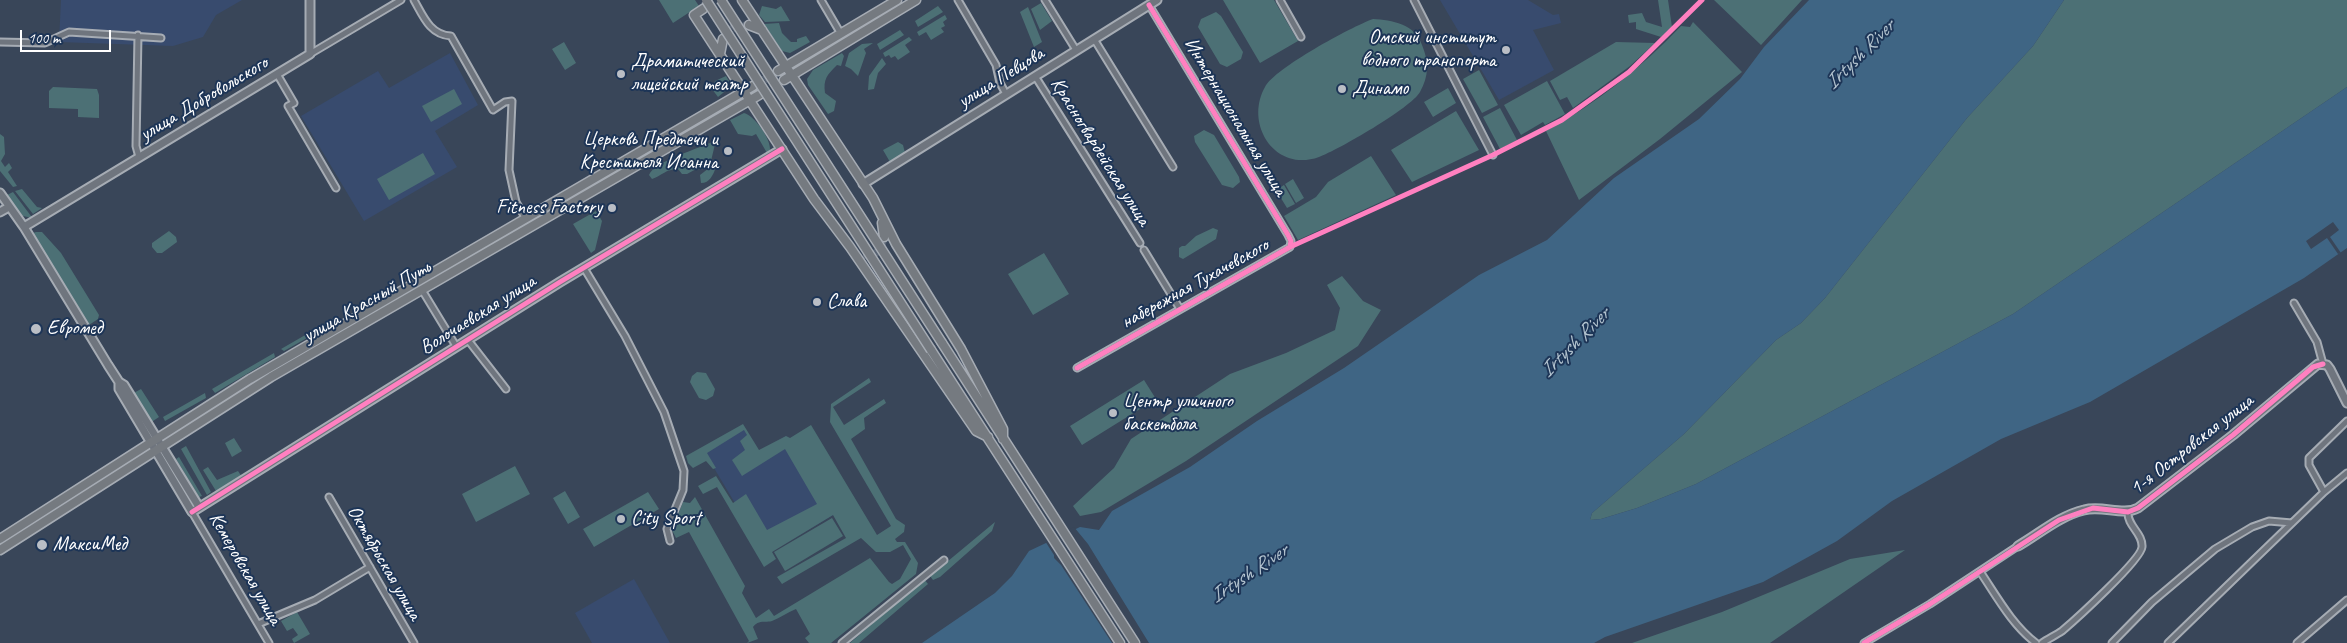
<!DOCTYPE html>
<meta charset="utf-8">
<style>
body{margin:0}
#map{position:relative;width:2347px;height:643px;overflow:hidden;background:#394659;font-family:Caveat,sans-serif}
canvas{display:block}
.scale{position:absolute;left:20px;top:30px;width:91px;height:22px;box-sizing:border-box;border:2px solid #fff;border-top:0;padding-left:6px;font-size:15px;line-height:18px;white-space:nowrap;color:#fff;-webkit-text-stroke:4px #1d3557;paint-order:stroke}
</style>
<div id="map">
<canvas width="2347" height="643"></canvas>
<div class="scale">100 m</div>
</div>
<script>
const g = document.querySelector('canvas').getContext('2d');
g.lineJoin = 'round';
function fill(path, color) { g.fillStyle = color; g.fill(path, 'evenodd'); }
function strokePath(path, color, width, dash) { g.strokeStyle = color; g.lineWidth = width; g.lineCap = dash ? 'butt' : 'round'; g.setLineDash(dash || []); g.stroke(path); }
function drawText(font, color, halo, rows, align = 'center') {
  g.font = font + ' Caveat,sans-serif'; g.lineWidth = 4; g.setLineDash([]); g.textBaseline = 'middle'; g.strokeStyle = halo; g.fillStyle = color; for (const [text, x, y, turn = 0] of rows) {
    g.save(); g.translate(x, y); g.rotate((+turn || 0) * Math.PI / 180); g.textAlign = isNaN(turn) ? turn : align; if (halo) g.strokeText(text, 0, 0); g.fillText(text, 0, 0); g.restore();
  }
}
const built = new Path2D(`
 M61 0H242L216 15 203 37 173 46 59 42Z
 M1440 0H1528L1553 15 1559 14 1561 23 1533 30 1554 70 1499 100Z
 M450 53 478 105 435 131 457 167 364 221 301 116 378 71 389 88Z
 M745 429 759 452 786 436 833 515 766 555 705 453Z
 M634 579 670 643H592L575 613Z`);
const green = new Path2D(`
 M659 0H695L699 6 673 23Z
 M1223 0H1274L1298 41 1260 63Z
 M1658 0H1668L1672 27 1661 37 1636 29V22L1629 23 1628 15 1642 13 1646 22 1662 27Z
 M1714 0H1802L1761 45Z
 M2064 0H2347V87L2013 314 1696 484 1637 508 1601 519 1590 520 1592 513 1684 434 1776 340 1801 323 1825 298 1967 118 2033 46Z
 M1041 3 1052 21 1040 30 1031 9Z
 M762 6 776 9 781 6 790 21 765 22 759 15Z
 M938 6 943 12 918 27 915 21Z
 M1028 7 1042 42 1034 47 1020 12Z
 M1216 12 1221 16 1243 52 1241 59 1227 67 1220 64 1198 27 1201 19Z
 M945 15 947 19 943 22 945 26 941 28 944 32 931 40 926 32 919 36 917 32Z
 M1373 19C1392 20 1415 24 1422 45 1429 62 1429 76 1420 92 1411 108 1338 150 1319 157 1275 173 1244 124 1265 87 1275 68 1351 27 1373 19Z
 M1693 22 1742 72 1660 139 1579 200 1546 131C1597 103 1641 68 1681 26L1690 27Z
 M779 23 782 33 791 42H797V39L806 36 810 42 790 53 782 51 764 24Z
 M900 30 904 35 880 50 877 44Z
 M909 37 912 40 905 45 910 52 898 60 895 56 891 58 889 55 885 57 883 53Z
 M564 42 576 63 565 70 552 49Z
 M1616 42 1655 43 1630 66 1573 108 1567 97 1560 100 1550 81Z
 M873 43 864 49 866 53 858 76 851 69 845 66 849 53 862 44Z
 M842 53 844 56 841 66 837 65C827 75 823 79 825 93L836 101 834 111 828 114 808 85 807 79 813 70Z
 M882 58 886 64 878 73 874 89 868 90 869 76Z
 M1479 70 1498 105 1482 113 1463 79Z
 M726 76 729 81V88L718 97 712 89 715 81Z
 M1547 81 1565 114 1545 125 1543 122 1521 135 1504 105Z
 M53 87 97 89 99 95V118L78 117V109L49 108V91Z
 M1448 88 1456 103 1433 117 1424 102Z
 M454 89 462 104 431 122 422 106Z
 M1500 108 1517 140 1500 149 1483 117Z
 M1456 111 1479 150 1412 182 1391 150Z
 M744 113C755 116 771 139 770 150L767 153 756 134 752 136 738 134 730 120Z
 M1204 130 1214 135 1239 177 1240 182 1233 188 1222 185 1195 142 1194 136Z
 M0 134 4 137 5 154 1 161 5 167 9 163 12 168 8 172 17 186 13 187 0 171Z
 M716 140 711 161 687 174H682L678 169C666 169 661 176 652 179L649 175C654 161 702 148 716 140Z
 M898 142 903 145 905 153 890 162 883 150Z
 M423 153 435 174 389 200 377 179Z
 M1371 156 1396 195 1298 240 1284 216 1316 197 1328 182Z
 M713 165 716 167C713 175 710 183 701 183L700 175Z
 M1293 179 1304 198 1296 203 1285 184Z
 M1284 185 1295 204 1287 208 1276 190Z
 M22 189 37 207 42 208 33 214 15 191Z
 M13 192 31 216 32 218 23 216 5 196Z
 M596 211 602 221 595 250 591 253 573 224Z
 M1213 228 1218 230 1216 239 1183 259 1179 257V248L1182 246H1185L1196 236Z
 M169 231 176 237 177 242 162 253H157L152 247V243Z
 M36 232H42L61 253 99 315 98 319 89 325 33 233Z
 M1044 253 1069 294 1033 315 1008 274Z
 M1342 276 1363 301 1381 310 1358 346 1186 461 1101 512 1080 516 1073 506 1114 468 1131 439 1230 374 1286 353 1335 330 1340 308 1327 285Z
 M333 319 337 321 284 351 281 349Z
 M274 353 275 357 215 393 212 389Z
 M697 372 706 373 715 389 713 396 706 400 699 398 690 382 692 376Z
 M869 378 871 382 833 407 844 425 884 399 886 403 864 418 865 429 851 439 896 519 905 525 904 532 895 539 897 542H905L918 563 916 574 831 643H809L805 638 810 634 796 609C788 612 780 618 772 621 765 623 759 619 753 627L758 639 747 643 749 641 689 532 676 538 672 530 683 502 690 503 695 497 745 586 742 593 756 618 769 609 774 616 870 558 889 582 892 584 900 579 911 559 903 545 890 552H876L861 538 782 584 777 577 846 538 833 515 772 552 776 559 764 567 717 487 703 494 698 486 716 476 733 503 746 494 767 530 817 504 785 449 742 476 732 460 745 450 740 441 747 435 744 430 707 453 716 468 713 469 706 461 693 468 688 463 686 456 743 424 759 450 786 436 790 438 811 425 877 535 891 526 830 422 831 404Z
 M1144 380 1156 399 1082 445 1070 426Z
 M141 389 159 417 150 423 132 394Z
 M205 393 206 398 165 421 163 417Z
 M234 438 242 451 232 457 225 443Z
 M186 446 211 492 207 495 181 449Z
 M179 457 202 496 199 497 176 459Z
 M515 466 530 494 476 522 462 494Z
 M208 467 217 480 238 471 242 477 216 491 203 470Z
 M565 491 580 517 568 524 553 498Z
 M648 492 659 509 594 547 583 529Z
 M832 518 843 536 785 571 774 552Z
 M995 522 992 531 940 577 933 580 930 576Z
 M1905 550 1770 643H1632L1722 612 1850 559Z
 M924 579 928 584 859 643H850Z
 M297 612 310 634 294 643 292 639 298 635 293 628 287 631 281 621Z`);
const water = new Path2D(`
 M1809 0H2064L2033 46 1967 118 1825 298 1801 323 1776 340 1684 434 1592 513 1590 520 1601 519 1637 508 1696 484 2013 314 2347 87V248L2304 278 2090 402 2001 439 1892 501 1837 541 1763 582 1605 637 1594 643H922L995 593 1012 576 1029 551 1080 527 1099 530 1112 511 1190 467 1257 421 1344 368 1479 275 1547 240 1614 178 1699 119 1740 79 1764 47Z`);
const pier = new Path2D(`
 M2333 222 2339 230 2330 237 2341 253 2338 254 2327 238 2311 249 2306 241Z
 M1074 527 1088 544 1149 643H1112L1061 565 1054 558V555L1045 541Z`);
const primaryTunnel = new Path2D(`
 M724 38 733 28 749 25
 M754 86 778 71
 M761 94 784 80
 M863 255 874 254 880 250 884 237`);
const street = new Path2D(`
 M414 0C423 16 430 35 451 36L493 110 505 102 512 101 509 170 516 202 526 219
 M821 0 841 34
 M958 0 996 65 1000 83 1006 94
 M1045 0 1076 50
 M1280 0 1301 37
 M1414 0 1493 155
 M138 35 136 146 139 157
 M1094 39 1173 167
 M0 42 45 43 69 32 161 38
 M310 54 401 0
 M277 74 294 103 288 106 336 188
 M1035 76 1140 243
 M1144 250 1180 309
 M584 268 625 336 664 412 684 471 683 490 667 529 670 541
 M422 290 456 346
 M2294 303 2317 342 2323 364
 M468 340 506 389
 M1077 368 1290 247 1291 241 1288 235 1149 5
 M2324 492 2309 465V458L2347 421
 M329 497 414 643
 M192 512 269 643
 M1981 573C1997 597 2013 626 2036 643
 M258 624 315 600 370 567
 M842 643 944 560
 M1864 643 1930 604 2018 546
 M2042 643C2048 639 2056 635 2062 631 2075 620 2141 560 2142 547 2143 533 2127 526 2128 512
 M2112 643 2152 602 2215 549 2252 527 2269 521 2292 523
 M2168 643 2324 492 2347 473
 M2297 643 2347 600`);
const secondary = new Path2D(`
 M863 184 1157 0
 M0 193 24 227 108 365 119 382 124 385 199 507
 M0 212 9 207
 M24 227 310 54V0
 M119 382V389L192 512 560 282 782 149
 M2018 546C2039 534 2059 516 2084 510 2102 505 2123 516 2138 508L2233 435 2318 364 2327 365 2330 369 2347 403`);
const primary = new Path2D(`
 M742 0 873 198 896 244 961 349 1003 429V439
 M703 9 694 15 814 199 850 247 976 431 988 437
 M749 25 762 30
 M720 54 723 39
 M778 71 897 0
 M784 80 916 0
 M882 223 884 237
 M942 343 1135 643
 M931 350 1120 643
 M0 539 250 379 753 86
 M0 550 271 377 759 95`);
const primaryBridge = new Path2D(`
 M706 0 931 350
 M721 0 942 343`);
const cycleway = new Path2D(`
 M1149 5 1288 235 1291 241 1290 247
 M1077 368 1290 247 1493 155 1562 120 1629 72 1702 0
 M192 512 560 282 782 149
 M1864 643 1930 604 2059 520 2093 508 2128 512 2138 508 2233 435 2313 367 2323 364`);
const markers = [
 [1506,50,5,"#babec5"],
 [621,74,5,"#babec5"],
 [1342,89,5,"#babec5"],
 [728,151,5,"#babec5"],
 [612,208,5,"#babec5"],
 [817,302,5,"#babec5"],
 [36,329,6,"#babec5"],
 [1113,413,5,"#babec5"],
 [621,519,5,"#babec5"],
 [42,545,6,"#babec5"]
];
const poiNames = [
 ["Омский институт",1496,38,"right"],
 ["водного транспорта",1496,61,"right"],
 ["Драматический",631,62],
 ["лицейский театр",631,85],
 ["Динамо",1352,89],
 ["Церковь Предтечи и",718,140,"right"],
 ["Крестителя Иоанна",718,163,"right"],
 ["Fitness Factory",602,208,"right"],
 ["Слава",827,302],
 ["Евромед",47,329],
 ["Центр уличного",1123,402],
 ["баскетбола",1123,425],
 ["City Sport",631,519],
 ["МаксиМед",53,545]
];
const streetNames = [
 ["улица Певцова",1001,78,-32],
 ["улица Добровольского",204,99,-31],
 ["Интернациональная улица",1235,117,59],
 ["Красногвардейская улица",1100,152,58],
 ["набережная Тухачевского",1195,284,-29],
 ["улица Красный Путь",367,302,-30],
 ["Волочаевская улица",478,315,-32],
 ["1-я Островская улица",2192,445,-38],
 ["Октябрьская улица",384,563,60],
 ["Кемеровская улица",245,569,60]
];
const waterNames = [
 ["Irtysh River",1860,55,-45],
 ["Irtysh River",1575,343,-45],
 ["Irtysh River",1249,574,-34]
];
fill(built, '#384b6e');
fill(green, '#4c7075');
fill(water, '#3f6584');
fill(pier, '#394659');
strokePath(primaryTunnel, '#576272', 8, [8, 4]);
strokePath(street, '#a6acb4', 9);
strokePath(secondary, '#a6acb4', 11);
strokePath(primary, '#a6acb4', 11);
strokePath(street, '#6f757e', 5);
strokePath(secondary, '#6f757e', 7);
strokePath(primary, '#757a80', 8);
strokePath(primaryBridge, '#a6acb4', 11, []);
strokePath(primaryBridge, '#757a80', 8);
strokePath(cycleway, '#ff80c0', 5);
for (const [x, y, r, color] of markers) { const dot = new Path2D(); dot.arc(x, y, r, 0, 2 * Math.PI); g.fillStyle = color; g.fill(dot); strokePath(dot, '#1d3557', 2); }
drawText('20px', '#fff', '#1d3557', poiNames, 'left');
drawText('20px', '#fff', '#1d3557', streetNames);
drawText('italic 21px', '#b3c3cf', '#1d3557', waterNames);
</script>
